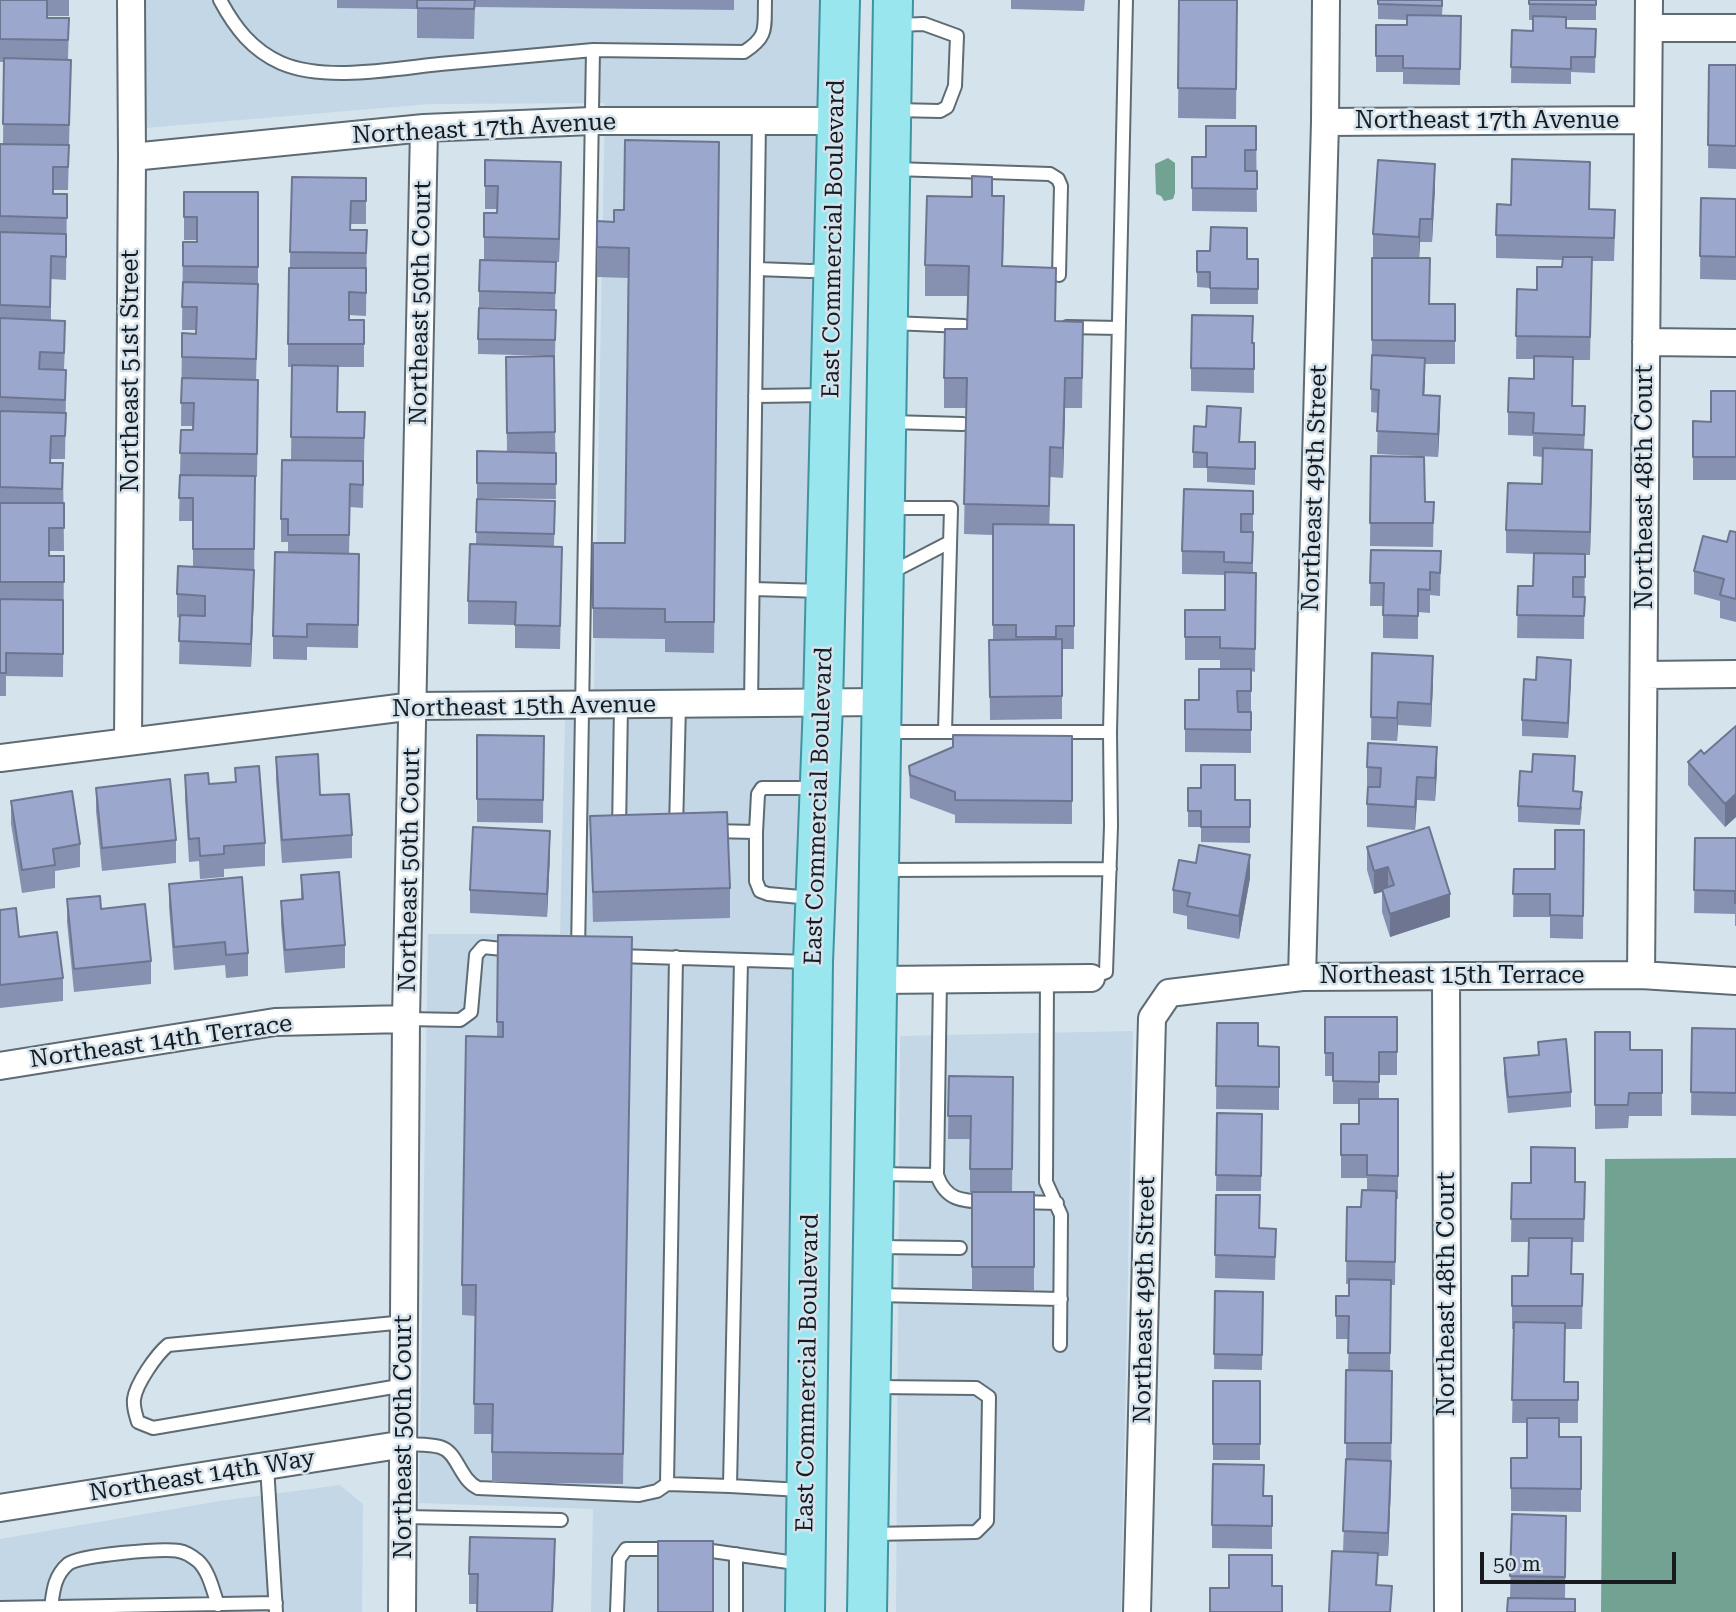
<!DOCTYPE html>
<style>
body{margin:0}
#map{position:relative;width:1736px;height:1612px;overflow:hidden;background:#d5e3ed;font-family:"Roboto Serif",serif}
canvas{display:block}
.scale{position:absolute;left:1480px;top:1552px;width:196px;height:32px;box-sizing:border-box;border:4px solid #171b1f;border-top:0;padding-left:9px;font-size:21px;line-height:24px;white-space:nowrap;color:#171b1f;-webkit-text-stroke:5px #d5e3ed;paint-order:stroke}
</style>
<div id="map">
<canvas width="1736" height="1612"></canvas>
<div class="scale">50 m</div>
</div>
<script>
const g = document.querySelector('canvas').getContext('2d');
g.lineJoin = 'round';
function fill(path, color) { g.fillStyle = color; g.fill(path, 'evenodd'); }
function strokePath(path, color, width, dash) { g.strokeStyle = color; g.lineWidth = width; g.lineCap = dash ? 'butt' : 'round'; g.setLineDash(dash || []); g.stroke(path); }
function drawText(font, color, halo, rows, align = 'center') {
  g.font = font + ' "Roboto Serif",serif'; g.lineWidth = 5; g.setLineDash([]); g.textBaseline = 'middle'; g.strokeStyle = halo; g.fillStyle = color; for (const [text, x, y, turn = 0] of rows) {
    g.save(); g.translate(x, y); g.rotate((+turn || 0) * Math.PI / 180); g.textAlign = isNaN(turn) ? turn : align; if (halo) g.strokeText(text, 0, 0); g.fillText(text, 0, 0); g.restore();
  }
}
const built = new Path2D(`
 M142 0H825L792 1612H591L593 1509 419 1503 428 934H560L565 721 594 688 605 103 430 104 146 128Z
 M1133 1031 1121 1612H896L900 1036Z
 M340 1485 363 1504 362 1612H0V1539L220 1501Z`);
const water = new Path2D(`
 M1168 158 1175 163V193L1173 199 1164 201 1161 196 1156 194 1155 164Z
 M1736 1158V1612H1601L1605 1159Z`);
const service = new Path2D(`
 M220 0C235 28 252 50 281 63 325 82 393 69 440 64 491 59 542 55 593 50
 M895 110 940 111 947 107 955 86 957 36 924 24 896 25
 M894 169 1050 174 1058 179 1061 186 1059 275
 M757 269 810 271 830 270
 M892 323 964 326
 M1067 327 1119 328
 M755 396 828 395
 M890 422 963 424
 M888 508H951L945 732
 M890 573 950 542
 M753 589 822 591
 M751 704 759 121
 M885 732H1110L1111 826 1106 972 1091 978
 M1110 732 1126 0
 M676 830 679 704
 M619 831 621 705
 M711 831 756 832 758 794 762 788H817
 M756 832V881L760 891 768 894 811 898
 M883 870 1110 869
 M578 952 593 50 744 52C769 36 764 28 765 0
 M618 956 809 962
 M676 957 667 1484 730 1486
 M741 960 730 1486 801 1490
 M1047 978 1046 1182 1061 1215 1060 1345
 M940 979 937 1175C946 1201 963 1201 987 1202
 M406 1019 460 1020 471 1012 476 955 483 947 512 950
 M878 1174 937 1175
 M1019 1202 1057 1203
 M877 1247 960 1248
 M876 1295 1061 1299
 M405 1322 168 1345C156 1355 136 1384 134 1399 133 1408 136 1415 138 1422L153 1428 405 1385
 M405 1444C416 1445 429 1444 440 1447 458 1452 459 1479 478 1488L639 1495 657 1491 667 1484
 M267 1466 276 1612
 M404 1517 561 1520
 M872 1534 976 1532 987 1521 989 1397 976 1388 876 1387
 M698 1549 802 1564
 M0 1608 276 1603
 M51 1608C53 1592 54 1576 68 1564 80 1555 162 1548 179 1551 185 1552 193 1557 198 1561 209 1571 213 1591 218 1605
 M617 1612 619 1559 626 1549H673
 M736 1612V1554`);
const minor = new Path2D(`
 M1649 28H1736
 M1325 122 1648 120
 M132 157 424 128 592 121H837
 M1646 342 1736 343
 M1644 675 1736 674
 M128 742 132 157 131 0
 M0 758 414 706 882 702
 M1641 975 1649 0
 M1446 976 1448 1612
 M1302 977 1325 122 1326 0
 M878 980 1091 978
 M0 1066 275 1022 406 1019
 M0 1508 405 1444
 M402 1612 406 1019 424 128
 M1137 1612 1152 1018 1169 993 1302 977 1641 975 1736 981`);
const primary = new Path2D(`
 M805 1612 813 962 823 703 840 0
 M867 1612 893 0`);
const wall = new Path2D(`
 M0 0H69V16H47V18H69L68 60H71L68 190H53V194H67L66 280 51 279V321L65 344 64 369 66 393 65 459H51V463H63L64 551H49V556H64L63 677 6 676V696H0V144H3L4 62H0Z
 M337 0H734V10L475 7 474 39 417 38V9L337 8Z
 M1011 0H1085L1084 11 1011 9Z
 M1179 0H1237L1236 119 1178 118Z
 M1378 0H1443L1442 15 1461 16 1460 85 1403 84V72H1376V25H1407V20L1378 19Z
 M1529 0H1596V20H1566V28L1596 29 1595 73 1571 72V84L1511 83 1512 30 1533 31V20H1529Z
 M1709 65H1736V169L1708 168Z
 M1256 126 1257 212 1192 211V157H1206Z
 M719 142 714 653 665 652V639L593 638V543H625L628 278 597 277V221L614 222 624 210Z
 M485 160 561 185 559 262H556L555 309 479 307V291L484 260V213H497V209H485Z
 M292 177 366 178V224H351V230H367L366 316 349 315V320H364V367H338V412H365L363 508 350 507 349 554 359 577 358 648 307 647V660L273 659V636L288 552V542H281V519L291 460 292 367H288V344Z
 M1435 187 1432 242H1420L1419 258 1430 304H1455V364H1425L1424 395 1440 419 1438 457 1377 454 1378 413 1371 412 1372 340 1397 258 1373 257V234Z
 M184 192H258V307L256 380 258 403 257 477H255L254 593 251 667 179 664 180 618 177 617V594L193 567V521H179L181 430H193V426H181L182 333 196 334V330H182L183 242H197V240H184Z
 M992 196 1004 227 1003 266 1056 321 1083 352 1082 408H1065L1063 478 1050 477 1049 524 1074 525V649H1062V719L990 720 989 640H993V535L964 534 966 408H944V378L967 329 968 296H925V265L972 197Z
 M1701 198 1736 199V280L1700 279Z
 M1590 209 1615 233 1614 261H1592L1590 360H1573L1572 406 1585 429 1584 450 1592 473 1590 555H1585L1584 639 1517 638 1518 586H1533L1534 554 1506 553V530L1542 484 1543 457 1533 456V436L1508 435V412L1534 379V359H1516L1517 289 1537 290 1562 267 1563 260 1496 258V235Z
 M1197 251 1247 259H1258V304H1210V288L1197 287Z
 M556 310 555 356 478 354V339Z
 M1253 343H1254V393L1191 391V368Z
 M554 356 556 499 477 498V451L507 452 506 357Z
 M1736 391V480H1693V421L1711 422Z
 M1241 423 1240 442H1255V485L1207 482V468H1193V452L1206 427Z
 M1371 456 1425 502H1434L1433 547 1370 546Z
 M1253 491V572L1256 573 1255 672 1251 671V753L1185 752V700H1199L1220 669V660H1185V610H1225V585H1224V575L1182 574V551Z
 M477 499 555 501 554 547 562 570 560 649 515 648V625L468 624V601L476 544Z
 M1736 532V622L1720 618V601L1694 594V571L1727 542Z
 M1371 550 1441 551 1440 596 1430 595V613L1418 612V639L1383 638V606H1370Z
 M1372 653 1433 679 1431 727 1398 725 1397 741 1371 740Z
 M1571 675 1568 738 1522 736V720Z
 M1736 726V817L1725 827 1688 785V762L1704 754Z
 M477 735 544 736 543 823 477 822Z
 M1072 736V824L955 823V815L910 798 909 766Z
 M276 757 320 795 352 835V858L282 863 276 780Z
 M1367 767 1437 770 1435 801 1417 800 1415 830 1367 827Z
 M235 768 265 843V866L224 869V877L200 879 199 861 189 862 185 798V775L209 784 235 782Z
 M1575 772 1574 791 1582 807 1580 825 1518 822V806Z
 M96 788 176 840V863L102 871 96 811Z
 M1188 788 1235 800H1250V843L1201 842V827H1188Z
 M11 801 80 844V867L55 871V888L22 893 11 824Z
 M590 816 730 888V918L593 922Z
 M1584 830 1583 939 1550 938V917H1513L1514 869H1555Z
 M1695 838H1736V926H1735V914L1694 913Z
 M1367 847 1450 917 1390 937 1382 912V892L1374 894 1367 870Z
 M550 854 547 917 470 913V890Z
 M301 875 345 945V968L285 973 281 924V901L301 899Z
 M1250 878 1239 939 1187 929V916L1173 913V890Z
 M169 884 248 953V976L226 978 225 965 174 970 169 907Z
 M67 899 101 909 151 961V984L74 992 67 922Z
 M0 910 19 937 63 978V1001L0 1008Z
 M498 935 632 937 623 1484 492 1482V1434H474L475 1316 462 1315V1285L497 1037Z
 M1325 1017H1397V1075H1379V1099H1398V1199H1396L1395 1285H1391L1390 1371H1392L1391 1484 1388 1556H1378L1377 1585 1391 1612 1343 1552 1346 1466V1370H1348L1349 1339H1336V1296H1349V1284H1346L1347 1207H1361L1367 1190V1178H1341V1124H1359V1104H1333V1076H1325Z
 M1217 1023 1258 1046 1279 1047V1110L1216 1109Z
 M1692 1028 1736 1029V1116L1691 1115Z
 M1595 1032 1630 1050H1662V1116H1629L1628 1128 1595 1129Z
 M1538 1042 1571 1092V1107L1508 1113 1504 1074V1058L1538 1055Z
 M949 1076 1013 1077 1012 1192H970V1139H948Z
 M1217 1113 1262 1114 1261 1191H1216Z
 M1585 1182 1584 1242H1572V1274H1583L1582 1329H1565L1564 1382H1578V1423H1559V1437H1581V1512L1511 1511V1458H1527V1423H1512L1514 1329H1512V1276H1528L1529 1242H1511L1512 1183Z
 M972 1192H1034V1290H972Z
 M1216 1195 1260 1228 1276 1229 1275 1280 1215 1278Z
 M1215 1291 1263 1292 1262 1370 1214 1369Z
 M1213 1381H1260V1460H1213Z
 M1272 1496V1549L1212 1548V1525Z
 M1512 1514 1566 1516 1565 1599 1510 1598Z
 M555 1569 478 1604H469V1574Z`);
const shadedWall = new Path2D(`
 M561 162V185L559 262V239Z
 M1435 164V187L1432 242V219Z
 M1420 219V242L1419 260V237Z
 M1425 358V381L1423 418V395Z
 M1065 378V408L1063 478V448Z
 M1440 396V419L1438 457V434Z
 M1050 447V477L1049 536V506Z
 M1592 450V473L1590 555V532Z
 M254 570V593L251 667V644Z
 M1433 656V679L1431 727V704Z
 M1571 660V675L1568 738V723Z
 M1398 702V725L1397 741V718Z
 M1437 747V770L1435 801V778Z
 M1417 777V800L1415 830V807Z
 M1736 794V817L1725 827V804Z
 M550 831V854L547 917V894Z
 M1250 855V878L1239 939V916Z
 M1388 867V890L1374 894V871Z
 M1450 894V917L1390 937V914Z
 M1391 1461V1484L1388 1556V1533Z
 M555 1539V1569L553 1612H552Z`);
const building = new Path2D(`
 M0 0H47V18H69L68 40 0 39Z
 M417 0H475L474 9 417 8Z
 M1179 0H1237L1236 89 1178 88Z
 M1378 0H1442V6L1378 4Z
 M1529 0H1596V5L1529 4Z
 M1407 15 1461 16 1460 69 1403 68V56H1376V25H1407Z
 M1533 16 1566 17V28L1596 29 1595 57H1571V69L1511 67 1512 30 1533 31Z
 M4 58 71 60 69 125 3 124Z
 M1709 65H1736V146L1708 145Z
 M1206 126H1256V150H1245V171H1257V189L1192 188V157H1206Z
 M625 140 719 142 714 622H665V609L593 608V543H625L629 248 597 247V221L614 222V210H624Z
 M0 144 69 145 68 167H53V194H67V218L0 216Z
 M1512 159 1590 162 1589 209 1615 210 1614 238 1496 235 1497 204 1511 205Z
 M485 160 561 162 559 239 484 237V213H497L498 186H485Z
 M1378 160 1435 164 1432 219H1420L1419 237 1373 234Z
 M972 176 992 177V196H1004L1002 266 1056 268 1055 321 1083 322 1082 378H1065L1063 448 1050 447 1049 506 964 504 967 378H944L945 329H967L969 266 925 265 927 196 972 197Z
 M292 177 366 178V201H351L350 230H367L366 253 290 252Z
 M184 192H258V267L183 266V242H197V217H184Z
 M1701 198 1736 199V257L1700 256Z
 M1211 227 1247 228V259H1258V289L1210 288V272H1197V251H1210Z
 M0 232 66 234V257L51 256 50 307 0 305Z
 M1563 257H1592L1590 337 1516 336 1517 289 1537 290V267H1562Z
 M1372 258H1430L1429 304H1455V341L1372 340Z
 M480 260 556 262 555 293 479 291Z
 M289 268H366V293L349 292V320H364V344H288Z
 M183 282 258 284 256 359 182 357V333L196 334 197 307H182Z
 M479 308 556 310 555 340 478 339Z
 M1192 315 1253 316 1252 343H1254V369L1191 368Z
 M0 318 65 321 64 353 40 352 39 369 66 370 65 400 0 397Z
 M1372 355 1425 358 1423 395 1440 396 1438 434 1377 431 1379 390 1371 389Z
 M554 356 555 432 507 433 506 357Z
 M1534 356 1573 357 1572 406H1585L1584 435 1533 433 1534 413 1508 412 1509 378 1534 379Z
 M292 365 338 366 337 412H365L364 438 291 437Z
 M182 378 258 380 257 454 180 453 181 430H193L194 403H181Z
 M1711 391H1736V457H1693V421L1711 422Z
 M1207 406 1241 408 1239 442H1255V469L1207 467V453L1193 452 1194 426 1206 427Z
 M0 411 66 413 65 436H51L50 463H63L62 489 0 487Z
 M1543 448 1592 450 1590 532 1506 530 1508 483 1542 484Z
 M477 451 556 453V484L477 483Z
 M1371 456 1424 457 1425 502H1434L1433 523H1370Z
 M282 460 363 461V485L350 484 349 535H288V519H281Z
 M180 475 255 476 254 549H193V498H179Z
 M1184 489 1253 491V514H1241V532H1253L1252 563 1224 562V552L1182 551Z
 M477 499 555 501 554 534 476 532Z
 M0 503H64V528H49V556H64V582H0Z
 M993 524 1074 525V626H1056V637H1016V625H993Z
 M1730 531 1736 532V599L1720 595 1724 579 1694 571 1703 536 1727 542Z
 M470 544 562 547 560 626 515 625 516 602 468 601Z
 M1371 550 1441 551 1440 573 1430 572V590L1418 589V616L1383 615 1384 583H1370Z
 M275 552 359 554 358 625 307 624V637L273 636Z
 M1534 553 1585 554V577H1573V597H1585L1584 616 1517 615 1518 586H1533Z
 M178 566 254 570 251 644 179 641 180 615 205 616V596L177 594Z
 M1225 572 1256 573 1255 649 1220 648V637H1185V610H1225Z
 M0 599 63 600V654L6 653V673H0Z
 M1062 639V696L990 697 989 640Z
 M1372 653 1433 656 1431 704 1398 702 1397 718 1371 717Z
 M1537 657 1571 660 1568 723 1522 720 1524 679 1536 680Z
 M1199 669H1251V691H1237L1238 712H1251V730L1185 729V700H1199Z
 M1736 726V794L1725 804 1688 762 1701 750 1704 754Z
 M477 735 544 736 543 800 477 799Z
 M953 735 1072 736V801L955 800V792L910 775 909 766 953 747Z
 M1368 743 1437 747 1435 778 1417 777 1415 807 1367 804 1368 787H1380L1381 768 1367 767Z
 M318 754 320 795 349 794 352 835 282 840 276 757Z
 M1533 754 1575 756 1573 791 1582 792 1580 809 1518 806 1520 771 1532 772Z
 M1201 765H1235V800H1250V827H1201V811H1188V788H1201Z
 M259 766 265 843 224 846V854L200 856 199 838 189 839 185 775 208 773 209 784 236 782 235 768Z
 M170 779 176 840 102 848 96 788Z
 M72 791 80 844 53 849 55 865 22 870 11 801Z
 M727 812 730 888 593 892 590 816Z
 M473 827 550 831 547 894 470 890Z
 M1429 827 1450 894 1390 914 1382 889 1394 885 1388 867 1374 871 1367 847Z
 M1555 830H1584L1583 916 1550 915V894H1513L1514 869H1555Z
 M1695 838H1736V903H1735V891L1694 890Z
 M1199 845 1250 855 1239 916 1187 906 1190 893 1173 890 1179 860 1196 863Z
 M339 872 345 945 285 950 281 901 303 899 301 875Z
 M242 877 248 953 226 955 225 942 174 947 169 884Z
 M100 896 101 909 145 904 151 961 74 969 67 899Z
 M16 908 19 937 57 932 63 978 0 985V910Z
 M498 935 632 937 623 1454 492 1452 493 1404H474L476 1285H462L466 1036 503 1037V1022H497Z
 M1325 1017H1397V1052H1379V1082L1333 1081V1053H1325Z
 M1217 1023H1258V1046L1279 1047V1087L1216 1086Z
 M1692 1028 1736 1029V1093L1691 1092Z
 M1595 1032H1630V1050H1662V1093H1629L1628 1105H1595Z
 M1566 1039 1571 1092 1508 1097 1504 1058 1539 1055 1538 1042Z
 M949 1076 1013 1077 1012 1169H970L971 1116H948Z
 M1359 1099H1398V1176L1367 1175V1155H1341V1124H1359Z
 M1217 1113 1262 1114 1261 1176 1216 1175Z
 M1531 1147 1575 1148V1182H1585L1584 1219H1511L1512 1183H1531Z
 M1362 1190 1396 1191 1395 1262 1346 1261 1347 1207H1361Z
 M972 1192H1034V1267H972Z
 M1216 1195H1260L1259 1228 1276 1229 1275 1257 1215 1255Z
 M1529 1238H1572L1571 1274H1583L1582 1306H1512V1276H1528Z
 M1349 1279 1391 1280 1390 1353H1348L1349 1316H1336V1296H1349Z
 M1215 1291 1263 1292 1262 1355 1214 1354Z
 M1514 1322 1565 1323 1564 1382H1578V1400H1512Z
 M1346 1370 1392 1371 1391 1443H1345Z
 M1213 1381H1260V1444H1213Z
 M1527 1418H1559V1437H1581V1489L1511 1488V1458H1527Z
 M1346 1459 1391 1461 1388 1533 1343 1531Z
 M1213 1464 1264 1465 1263 1496H1272V1526L1212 1525Z
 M1512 1514 1566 1516 1565 1577 1510 1576Z
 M470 1537 555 1539 552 1612H477L478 1574H469Z
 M658 1541H713V1612H658Z
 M1332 1551 1378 1553 1376 1585 1392 1586 1390 1612H1329Z
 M1229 1555H1272V1586H1282V1612H1210V1588H1229Z
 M1508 1598 1575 1599V1612H1507Z`);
const streetNames = [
 ["Northeast 17th Avenue",1487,121],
 ["Northeast 17th Avenue",484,129,-3],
 ["East Commercial Boulevard",834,239,-89],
 ["Northeast 50th Court",421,303,-89],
 ["Northeast 51st Street",131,371,-90],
 ["Northeast 48th Court",1645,487,-90],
 ["Northeast 49th Street",1315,488,-88],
 ["Northeast 15th Avenue",524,707,-1],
 ["East Commercial Boulevard",819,806,-88],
 ["Northeast 50th Court",410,870,-89],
 ["Northeast 15th Terrace",1452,976],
 ["Northeast 14th Terrace",161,1042,-8],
 ["Northeast 48th Court",1447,1294,-90],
 ["Northeast 49th Street",1145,1300,-89],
 ["East Commercial Boulevard",808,1373,-89],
 ["Northeast 50th Court",404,1437,-90],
 ["Northeast 14th Way",202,1476,-9]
];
fill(built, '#c3d7e6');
fill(water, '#71a292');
strokePath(service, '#5e6b73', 16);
strokePath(minor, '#5e6b73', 30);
strokePath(primary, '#3f949f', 42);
strokePath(service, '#fff', 12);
strokePath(minor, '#fff', 26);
strokePath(primary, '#99e6ef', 38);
fill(wall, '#8690b1');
fill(shadedWall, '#6d7590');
fill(building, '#9ca7ce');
strokePath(building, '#6d7590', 2);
drawText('24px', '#171b1f', '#d5e3ed', streetNames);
</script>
